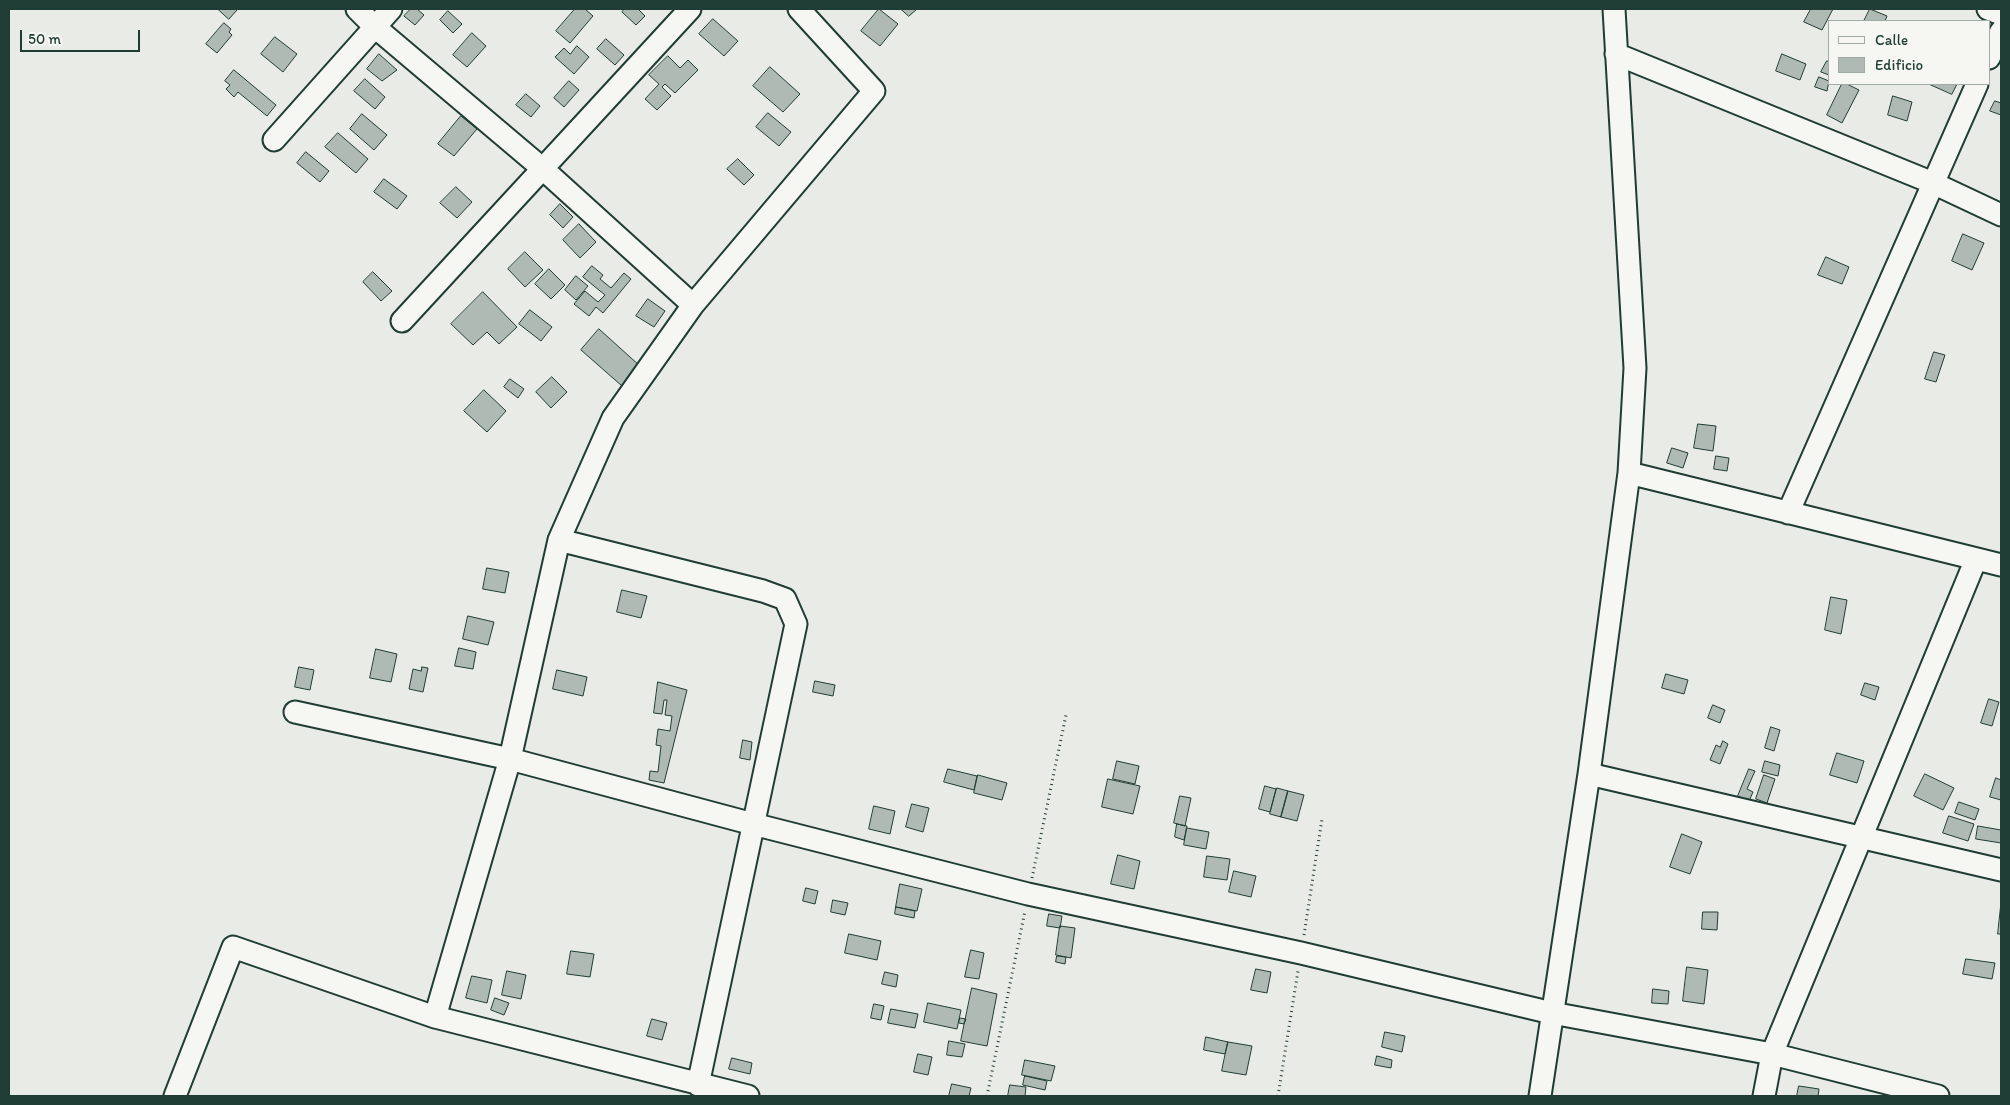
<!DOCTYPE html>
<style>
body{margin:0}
#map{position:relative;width:2010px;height:1105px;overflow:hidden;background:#e9ebe7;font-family:Itim,sans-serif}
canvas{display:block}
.frame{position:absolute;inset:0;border:10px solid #1f3d34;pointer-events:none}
.legend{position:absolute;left:1828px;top:20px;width:162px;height:65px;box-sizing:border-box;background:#f6f6f2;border:1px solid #a0aca6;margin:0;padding:6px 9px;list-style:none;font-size:15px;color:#1f3d34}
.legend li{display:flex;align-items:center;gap:10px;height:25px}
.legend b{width:25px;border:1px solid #a0aca6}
.scale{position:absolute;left:20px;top:30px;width:120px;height:22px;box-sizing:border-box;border:2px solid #1f3d34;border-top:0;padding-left:6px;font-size:15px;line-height:18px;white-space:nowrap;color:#1f3d34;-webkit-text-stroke:4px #f6f6f2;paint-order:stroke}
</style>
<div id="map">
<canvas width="2010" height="1105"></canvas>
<div class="frame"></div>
<ul class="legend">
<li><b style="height:6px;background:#f6f6f2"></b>Calle</li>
<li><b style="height:14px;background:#b0bab5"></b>Edificio</li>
</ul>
<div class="scale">50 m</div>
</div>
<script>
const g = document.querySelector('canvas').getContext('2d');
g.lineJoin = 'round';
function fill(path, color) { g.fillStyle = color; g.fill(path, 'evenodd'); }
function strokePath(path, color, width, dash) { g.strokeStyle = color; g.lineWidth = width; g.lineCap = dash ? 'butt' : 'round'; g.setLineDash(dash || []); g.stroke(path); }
const building = new Path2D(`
 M218 9H236L237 10 229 19Z
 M411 9H417L424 15 415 25 404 16Z
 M575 9H585L593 16 570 43 556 31Z
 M625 9H638L645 16 636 25 622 12Z
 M879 9 898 24 880 46 861 31Z
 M901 9H917L909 16Z
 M1811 9H1833L1822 30 1804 22Z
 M1870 9 1887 16 1885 21H1864Z
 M448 11 462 24 453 33 440 20Z
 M713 19 738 41 724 56 699 34Z
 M224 23 231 29 229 32 232 35 217 53 206 44Z
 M472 33 486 46 467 67 453 55Z
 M275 37 297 54 283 72 261 54Z
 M606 39 624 55 615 65 597 49Z
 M577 46 589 57 574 74 555 57 564 48 570 54Z
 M379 54 397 70 382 81 367 69Z
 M1782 54 1806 64 1800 80 1776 71Z
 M668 56 680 68 688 60 698 70 675 93 665 84 662 87 671 96 657 110 645 99 659 84 649 75Z
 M1827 61 1829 62V75L1821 72Z
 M770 67 800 94 783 112 753 86Z
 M234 70 276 105 267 116 238 92 234 97 226 89 230 85 225 81Z
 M1819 77 1829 81 1827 91 1815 87Z
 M365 79 385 97 375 109 354 91Z
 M569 81 579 90 564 107 554 98Z
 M1842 84H1847L1859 90 1842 123 1827 115Z
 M1929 84H1957L1952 94Z
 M526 94 540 106 531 117 516 105Z
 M1893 96 1912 102 1907 121 1888 115Z
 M1995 101 2001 103V115L1990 111Z
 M768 113 791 132 779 146 756 127Z
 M362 114 387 135 374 150 350 129Z
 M461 116 477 129 454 156 438 144Z
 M338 133 368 159 356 173 325 147Z
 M306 152 329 171 320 182 297 163Z
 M738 159 754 175 744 185 727 169Z
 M384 179 407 196 397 209 374 192Z
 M456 187 472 202 457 218 440 203Z
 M560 204 573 217 563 228 550 215Z
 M579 224 596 242 580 258 563 240Z
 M1963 234 1984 243 1972 270 1952 261Z
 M525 252 543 270 525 287 508 269Z
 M1826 257 1849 267 1842 284 1818 275Z
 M592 266 603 275 600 279 611 288 624 273 631 279 603 313 596 307 589 316 574 304 585 291 598 302 605 295 583 277Z
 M549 269 565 285 551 299 535 284Z
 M373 272 392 291 381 301 363 282Z
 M576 276 588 286 576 300 565 290Z
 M483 292 517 327 499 344 487 332 473 345 451 324Z
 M648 299 665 311 654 327 636 316Z
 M530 310 552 327 541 341 519 324Z
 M599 329 640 366 622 386 581 350Z
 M1934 352 1945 355 1936 382 1925 379Z
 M552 377 567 392 551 408 536 392Z
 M510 379 524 389 518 398 504 387Z
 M484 390 506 411 487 432 464 411Z
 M1698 424 1716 426 1713 451 1694 448Z
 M1672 448 1688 453 1683 468 1667 463Z
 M1716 456 1729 458 1727 471 1714 469Z
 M487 568 509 572 505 593 483 589Z
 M622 590 647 596 641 618 617 612Z
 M1831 597 1847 600 1841 634 1825 630Z
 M468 616 494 622 488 645 463 639Z
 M459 648 476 652 473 669 455 666Z
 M376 649 397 654 391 682 370 678Z
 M299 667 314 670 310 690 295 687Z
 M422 667 428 668 423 692 409 689 413 669 421 671Z
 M557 670 587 677 583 696 553 689Z
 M1666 674 1688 680 1684 694 1662 688Z
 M815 681 835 685 833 696 813 692Z
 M658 682 687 690 664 783 649 780 650 771 658 772 661 746 656 745 658 729 670 731 672 716 665 715 667 700H664L662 714 654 713Z
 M1865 683 1879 687 1875 700 1861 695Z
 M1989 699 1999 702 1992 726 1981 723Z
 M1713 705 1725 710 1720 723 1708 718Z
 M1771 727 1780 730 1774 751 1765 748Z
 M743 740 752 742 750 760 740 758Z
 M1723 741 1728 744 1720 764 1710 760 1716 745 1720 747Z
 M1837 753 1864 761 1857 783 1830 775Z
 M1117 761 1139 766 1135 784 1113 779Z
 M1765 761 1780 765 1778 776 1762 772Z
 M948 769 977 776 974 790 944 782Z
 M1749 769 1755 771 1747 789 1753 792 1749 801 1738 796Z
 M1925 774 1954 788 1943 810 1914 796Z
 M978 775 1007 783 1002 800 974 793Z
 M1764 775 1775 779 1767 803 1756 799Z
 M1996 778 2001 780V800L1990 797Z
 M1108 779 1140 786 1133 814 1102 807Z
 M1265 786 1276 789 1270 812 1259 809Z
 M1277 788 1288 791 1281 817 1270 814Z
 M1288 791 1304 795 1297 821 1281 817Z
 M1180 796 1191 798 1185 826 1174 823Z
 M1959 802 1979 809 1975 820 1955 813Z
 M912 804 929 808 923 832 906 827Z
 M874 806 895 811 890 834 869 829Z
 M1949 816 1974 824 1968 841 1943 833Z
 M1177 824 1187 826 1184 840 1175 837Z
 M1978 826 2001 830V843L1976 839Z
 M1187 828 1209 832 1206 849 1184 845Z
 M1682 834 1702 842 1690 874 1670 867Z
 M1118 855 1140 861 1134 889 1111 884Z
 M1207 856 1230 859 1227 880 1204 877Z
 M1234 871 1256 876 1251 897 1229 892Z
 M900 884 922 889 917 911 896 907Z
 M806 888 818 891 815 904 803 901Z
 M833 900 848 903 845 915 831 912Z
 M2001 903V934H1998Z
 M896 907 915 911 914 918 895 914Z
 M1703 912H1718L1717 930 1702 929Z
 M1049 914 1062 916 1060 928 1047 926Z
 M1060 926 1075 928 1071 958 1056 955Z
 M849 934 881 941 877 960 845 953Z
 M971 950 984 953 979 979 965 977Z
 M571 951 594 954 590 977 567 974Z
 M1057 956 1066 957 1065 964 1056 962Z
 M1966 959 1995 963 1992 979 1963 974Z
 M1687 967 1708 970 1704 1004 1683 1001Z
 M1256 969 1271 972 1267 993 1251 990Z
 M507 971 526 975 521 999 502 995Z
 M885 972 898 975 896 987 882 984Z
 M472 976 492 980 487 1003 466 998Z
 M972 988 997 994 987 1046 961 1041Z
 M1653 989 1669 991 1668 1004 1652 1003Z
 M495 998 509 1003 504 1015 491 1010Z
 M928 1003 961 1010 957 1029 924 1022Z
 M874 1004 884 1006 881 1020 871 1018Z
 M891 1009 918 1014 915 1028 888 1023Z
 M960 1018 966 1019 964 1024 959 1023Z
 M652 1019 667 1023 662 1040 647 1036Z
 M1385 1032 1405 1036 1402 1052 1382 1047Z
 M1206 1037 1228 1042 1225 1054 1204 1050Z
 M949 1041 965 1044 962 1057 947 1055Z
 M1228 1042 1252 1046 1246 1075 1222 1071Z
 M918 1054 932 1057 928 1075 914 1072Z
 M1377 1056 1392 1060 1391 1068 1375 1065Z
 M732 1058 752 1063 750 1074 729 1069Z
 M1025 1060 1055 1066 1051 1081 1022 1075Z
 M1025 1076 1047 1081 1045 1090 1023 1085Z
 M952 1084 971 1088 969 1096H949Z
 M1010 1085 1026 1087 1025 1096H1008Z
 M1799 1086 1819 1089 1818 1096H1797Z`);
const path = new Path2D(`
 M1032 878 1066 715
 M1304 935 1322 819
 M987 1096 1025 911
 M1278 1096 1298 971`);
const minor = new Path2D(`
 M357 9 375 27 543 169 693 305
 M1988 9 2001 14
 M1616 54 1933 183 2001 215
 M1989 58 2001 31
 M274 140 391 9
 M402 321 690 9
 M1629 473 2001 565
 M1788 513 1977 84
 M559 540 763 591 785 599 796 624 698 1085
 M295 712 510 759 753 824 1028 894 1301 953 1552 1013 1772 1054 1938 1096
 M1589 774 2001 870
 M435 1017 510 759 559 540 613 418 693 305 874 91 799 9
 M175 1096 233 947 435 1017 748 1096
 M1540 1096 1589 774 1629 473 1635 368 1614 9
 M1764 1096 1772 1054 1976 559`);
fill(building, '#b0bab5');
strokePath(building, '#1f3d34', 1);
strokePath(minor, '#1f3d34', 25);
strokePath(path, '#1f3d34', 3, [1, 4]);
strokePath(minor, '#f6f6f2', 21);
</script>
